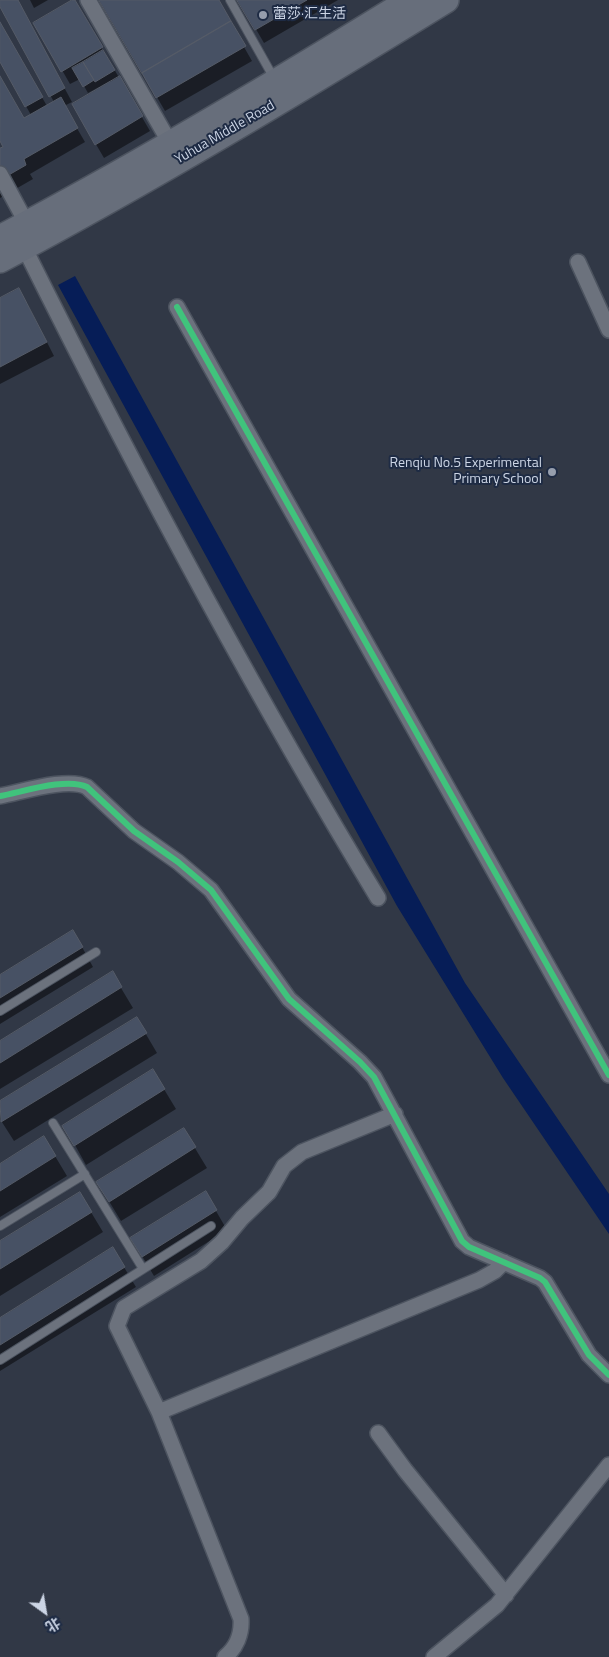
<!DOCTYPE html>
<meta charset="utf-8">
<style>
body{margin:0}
#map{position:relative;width:609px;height:1657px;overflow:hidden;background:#313846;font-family:"Titillium Web","Noto Sans SC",sans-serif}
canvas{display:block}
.north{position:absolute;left:20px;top:1587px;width:50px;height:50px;-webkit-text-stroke:4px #1e2b44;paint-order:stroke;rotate:148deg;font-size:14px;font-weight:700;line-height:20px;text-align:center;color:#ccd5e5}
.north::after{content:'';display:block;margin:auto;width:18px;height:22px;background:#ccd5e5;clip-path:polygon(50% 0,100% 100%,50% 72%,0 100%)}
</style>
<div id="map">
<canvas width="609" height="1657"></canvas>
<div class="north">北</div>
</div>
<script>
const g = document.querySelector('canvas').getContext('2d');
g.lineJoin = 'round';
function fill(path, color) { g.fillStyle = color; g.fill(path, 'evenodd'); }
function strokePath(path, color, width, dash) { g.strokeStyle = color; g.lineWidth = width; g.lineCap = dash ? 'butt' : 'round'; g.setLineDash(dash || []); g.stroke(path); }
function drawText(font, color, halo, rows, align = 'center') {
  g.font = font + ' "Titillium Web","Noto Sans SC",sans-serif'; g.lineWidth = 4; g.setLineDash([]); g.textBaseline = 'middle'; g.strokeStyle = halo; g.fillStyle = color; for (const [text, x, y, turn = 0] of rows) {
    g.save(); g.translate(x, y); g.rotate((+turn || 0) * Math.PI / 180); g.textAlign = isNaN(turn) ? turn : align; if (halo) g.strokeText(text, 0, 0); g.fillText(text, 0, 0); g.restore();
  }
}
const water = new Path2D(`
 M75 276 465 983 609 1194V1234L503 1078 397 906 58 285Z`);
const shadow = new Path2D(`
 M0 0H17L72 102 64 106 85 142 30 174 33 179 0 198V150L5 147 0 139V78L23 119 31 115 0 60V24L47 106 54 102 0 4Z
 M30 0H48L34 8Z
 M74 0 150 131 104 158 73 105 111 83 110 81 88 93 80 79 70 84 35 23Z
 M101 0H217L252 61 165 111Z
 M239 0H338L264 43Z
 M0 300 27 303 54 356 0 384Z
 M82 947 93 967 0 1024V976Z
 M112 973 133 1008 0 1089V1042Z
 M137 1019 157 1053 14 1141 0 1119V1102Z
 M153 1071 176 1109 86 1165 75 1145Z
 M184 1130 207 1168 121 1221 98 1183Z
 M55 1156 67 1176 0 1217V1165Z
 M80 1194 103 1232 0 1296V1243Z
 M216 1211 227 1230 154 1276 132 1239Z
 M113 1249 136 1287 0 1371V1319Z`);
const building = new Path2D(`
 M0 0H18L65 88 49 97 0 7Z
 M72 0H75L103 47 61 72 33 23Z
 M99 0H219L231 21 142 73Z
 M237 0H307L255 30Z
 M231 21 246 46 156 98 142 73Z
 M0 22 43 97 25 107 0 62Z
 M103 50 115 70 95 82 83 62Z
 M83 62 94 80 83 87 72 68Z
 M0 76 24 118 61 97 78 128 24 159 26 165 0 180V148L3 147 0 141Z
 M120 76 143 116 95 145 72 104Z
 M19 288 47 342 0 367V298Z
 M73 930 83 947 0 998V975Z
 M113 971 122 987 0 1063V1041Z
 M137 1017 147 1033 1 1122 0 1101Z
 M153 1069 165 1089 74 1146 62 1126Z
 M184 1128 196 1147 109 1202 96 1182Z
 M44 1136 56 1156 0 1191V1164Z
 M206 1191 217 1210 142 1257 130 1238Z
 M80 1192 92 1212 0 1269V1241Z
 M113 1247 125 1267 0 1345V1318Z`);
const service = new Path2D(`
 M230 0 275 80
 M0 1011 96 952
 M53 1123 143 1269
 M0 1226 85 1174
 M0 1360 211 1226`);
const minor = new Path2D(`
 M88 0 170 143
 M0 174 27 224
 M24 247C134 468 250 687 378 898
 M578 262 609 330
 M177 307 609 1075
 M0 796C22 792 67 777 87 787L134 831 178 862 211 890 289 999 360 1062 374 1077 462 1241 469 1247 540 1278 545 1282 589 1355 609 1375
 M159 1412 479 1280 495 1271 504 1262
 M378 1433 405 1470 506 1595
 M225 1657C236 1648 242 1634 241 1619L159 1412 117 1326 124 1308 201 1261 222 1242 242 1218 269 1192 284 1166 302 1152 395 1114
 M434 1657 497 1605 609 1465`);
const primary = new Path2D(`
 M0 238C140 164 276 83 410 0
 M0 260C152 179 300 90 446 0`);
const cycleway = new Path2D(`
 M177 307 609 1075
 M0 796C22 792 67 777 87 787L134 831 178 862 211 890 289 999 360 1062 374 1077 462 1241 469 1247 540 1278 545 1282 589 1355 609 1375`);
const markers = [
 [263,15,5,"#969ead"],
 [552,472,5,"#969ead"]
];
const poiNames = [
 ["蕾莎·汇生活",273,15],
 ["Renqiu No.5 Experimental",542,464,"right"],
 ["Primary School",542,480,"right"]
];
const streetNames = [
 ["Yuhua Middle Road",225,133,-30]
];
fill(water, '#061d57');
fill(shadow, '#0007');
fill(building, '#475164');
strokePath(building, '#555b67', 1);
strokePath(service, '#4d5460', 10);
strokePath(minor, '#4d5460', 18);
strokePath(primary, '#4d5460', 28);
strokePath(service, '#6c727d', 8);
strokePath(minor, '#6c727d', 15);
strokePath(primary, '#676e7b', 25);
strokePath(cycleway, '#40c37c', 6);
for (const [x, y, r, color] of markers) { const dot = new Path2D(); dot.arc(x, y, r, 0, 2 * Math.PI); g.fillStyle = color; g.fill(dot); strokePath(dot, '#1e2b44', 2); }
drawText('14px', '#ccd5e5', '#1e2b44', poiNames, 'left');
drawText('14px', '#ccd5e5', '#1e2b44', streetNames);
</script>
